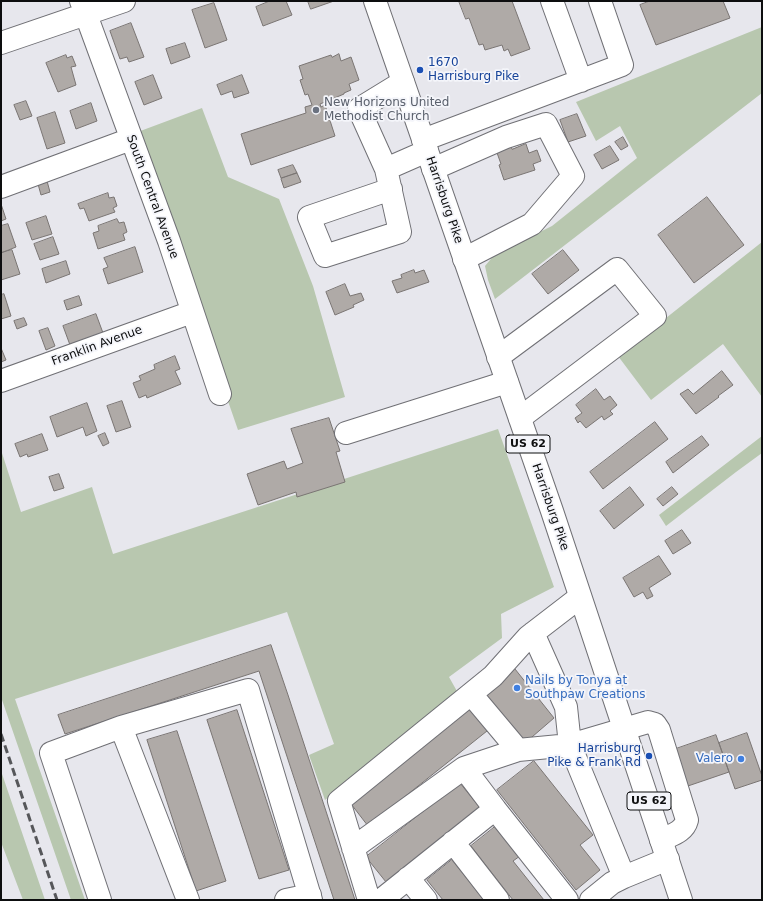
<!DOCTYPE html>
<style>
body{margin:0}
#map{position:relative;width:763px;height:901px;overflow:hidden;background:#e7e7ed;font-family:"DejaVu Sans",sans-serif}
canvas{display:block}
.frame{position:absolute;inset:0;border:2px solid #0d0e0f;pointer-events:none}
</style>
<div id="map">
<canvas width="763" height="901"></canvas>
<div class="frame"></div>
</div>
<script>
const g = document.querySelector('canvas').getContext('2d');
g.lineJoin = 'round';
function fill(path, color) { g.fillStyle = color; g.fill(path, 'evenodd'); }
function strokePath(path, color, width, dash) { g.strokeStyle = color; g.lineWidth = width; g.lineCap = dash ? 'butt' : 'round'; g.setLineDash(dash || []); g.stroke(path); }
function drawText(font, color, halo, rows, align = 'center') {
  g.font = font + ' "DejaVu Sans",sans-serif'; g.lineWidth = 3.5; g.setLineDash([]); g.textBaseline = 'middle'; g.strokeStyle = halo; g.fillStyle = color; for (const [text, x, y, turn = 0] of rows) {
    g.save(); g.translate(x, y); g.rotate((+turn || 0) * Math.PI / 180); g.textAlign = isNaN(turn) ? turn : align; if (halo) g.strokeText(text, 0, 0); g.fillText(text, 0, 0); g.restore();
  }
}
const green = new Path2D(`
 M762 27V93L495 299 488 280 485 266 495 254 552 226 637 158 620 126 596 141 576 102Z
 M202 108 228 177 279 199 313 286 345 397 238 430 135 133Z
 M762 242V397L723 344 651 400 618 356Z
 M498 429 554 587 501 614 502 638 449 677 458 693 325 800 309 755 334 744 287 612 15 699 85 900H71L1 697V450L21 512 92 487 113 554Z
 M762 436V453L736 472 666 526 659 515Z
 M1 771 45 900H23L1 842Z`);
const building = new Path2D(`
 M270 1H286L292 15 263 26 256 7Z
 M308 1H334L311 9Z
 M459 1H512L530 49 511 56 508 49 504 51 502 45 485 50 483 44 479 45 469 18 466 19Z
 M650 1H723L730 18 656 45 640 5Z
 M214 3 227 40 205 48 192 10Z
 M131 23 144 57 129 62 127 57 120 59 110 31Z
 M185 43 190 57 171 64 166 49Z
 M339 54 341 61 351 57 359 80 349 84 351 90 344 93V94L320 104 321 107 325 105 335 136 251 165 241 134 306 113 305 107 312 105 308 94 305 95 300 80 303 79 299 66 331 55 332 57Z
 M66 55 67 58 72 56 76 66 71 67 76 85 58 92 46 63Z
 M153 75 162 98 144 105 135 82Z
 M242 75 249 93 234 98 232 91 221 95 217 85Z
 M26 101 32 116 20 120 14 105Z
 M91 103 97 121 76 129 70 111Z
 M55 112 65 143 47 149 37 118Z
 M577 114 586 136 568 142 560 120Z
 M623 137 628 146 621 150 615 142Z
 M526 144 529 153 537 150 541 161 533 164 535 170 504 180 499 165 501 164 496 150 510 145 512 149Z
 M610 146 619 160 602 169 594 155Z
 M293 165 297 173 281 178 278 170Z
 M297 173 301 182 284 188 281 179Z
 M47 181 50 192 41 195 38 184Z
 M108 193 109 198 114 197 117 206 113 208 115 212 89 221 84 208 80 209 78 204Z
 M707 197 744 245 694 283 658 235Z
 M1 204 6 219 1 221Z
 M46 216 52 234 32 240 26 223Z
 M117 219 119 223 124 222 127 232 123 234 125 240 98 249 93 233 99 231 98 226Z
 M8 224 16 247 1 253V226Z
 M53 237 59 254 40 260 34 244Z
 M135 247 143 272 108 284 103 269 108 267 104 258Z
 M12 250 20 274 1 280V253Z
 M563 250 579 270 548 294 532 274Z
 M66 261 70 274 46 283 42 269Z
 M414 270 415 273 424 270 429 282 397 293 392 281 402 278 401 275Z
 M345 284 350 296 361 293 364 300 353 305 354 307 335 315 326 292Z
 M4 294 11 316 1 319V295Z
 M79 296 82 305 67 310 64 301Z
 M96 314 103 333 70 345 63 326Z
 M24 318 27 325 17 329 14 321Z
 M48 328 55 346 46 350 39 331Z
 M1 348 6 360 1 362Z
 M175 356 180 369 175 371 181 384 147 398 146 395 139 398 133 383 141 380 139 376 155 369 154 365Z
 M722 371 733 385 718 396 719 397 696 414 680 394 688 389 693 394Z
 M596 389 604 400 610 396 617 405 610 411 613 414 604 420 602 416 586 428 580 421 578 423 575 418 582 413 576 405Z
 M122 401 131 427 116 432 107 406Z
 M87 403 97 431 86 436 83 427 57 437 50 417Z
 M329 418 340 451 336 452 345 482 297 497 296 492 258 505 247 474 284 461 287 469 303 463 291 429Z
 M655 422 668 439 603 489 590 472Z
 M105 433 109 443 103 446 98 436Z
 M42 434 48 450 28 457 27 454 20 457 15 444Z
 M702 436 709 445 673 473 666 462Z
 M59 474 64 488 54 491 49 477Z
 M630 487 644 505 614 529 600 511Z
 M672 487 678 494 663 506 657 499Z
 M682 530 691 543 673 554 665 541Z
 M659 556 671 574 649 588 653 596 647 599 643 592 634 597 623 578Z
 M271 645 288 695 355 900H334L259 671 65 734 58 715Z
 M515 669 554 718 525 743 485 694Z
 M472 702 492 727 368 826 348 800Z
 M237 710 289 870 259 879 207 720Z
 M177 731 226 881 196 891 147 740Z
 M747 733 762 776V780L735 789 719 743Z
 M716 735 729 772 682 788 670 751Z
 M534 761 593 835 580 845 600 870 576 890 497 790Z
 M460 783 480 808 386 882 366 857Z
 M496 826 520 856 513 861 544 900H513L471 846Z
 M452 860 484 900H443L427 880Z`);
const minor = new Path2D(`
 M81 1 169 241 220 394
 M552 1 581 81
 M1 43 124 1
 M423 140 622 65 600 1
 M386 169 359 109 403 82
 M433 169 506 137 546 124 573 176 532 224 464 259
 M1 187 131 139
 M391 189 309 217 325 256 400 232 386 169 427 151
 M498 357 617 269 655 316 520 418
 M1 381 192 312
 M346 433 507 382
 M533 633 566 707 570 745 624 877
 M471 694 518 750
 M121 727 188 900
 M464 768 495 809
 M453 842 498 900
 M353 848 464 768 518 750 570 745 648 722 655 724 659 730 687 820C684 832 671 835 661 840
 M408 878 426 900
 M100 900 51 753 121 727 248 690 311 900
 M286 900 310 895
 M369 900 339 801 493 676 528 637 580 597
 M381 900 495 809 567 900
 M591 900 612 883 624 877 668 859`);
const major = new Path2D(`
 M375 1 552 511 681 900`);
const rail = new Path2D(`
 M1 734 57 900`);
const markers = [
 [420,70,4,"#1a4fb4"],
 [316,110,4,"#6b7280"],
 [517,688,4,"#3f7fe0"],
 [649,756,4,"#1a4fb4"],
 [741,759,4,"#3f7fe0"]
];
const shields = [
 [528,444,44],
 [649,801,44]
];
const shieldNames = [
 ["US 62",528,444],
 ["US 62",649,801]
];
const transitNames = [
 ["1670",428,63],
 ["Harrisburg Pike",428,77],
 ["Harrisburg",641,749,"right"],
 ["Pike & Frank Rd",641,763,"right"]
];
const worshipNames = [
 ["New Horizons United",324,103],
 ["Methodist Church",324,117]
];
const streetNames = [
 ["South Central Avenue",152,197,70],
 ["Harrisburg Pike",444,200,71],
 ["Franklin Avenue",97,346,-20],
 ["Harrisburg Pike",550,507,71]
];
const shopNames = [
 ["Nails by Tonya at",525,681],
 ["Southpaw Creations",525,695],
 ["Valero",733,759,"right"]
];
fill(green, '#b8c7af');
fill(building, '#afaaa7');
strokePath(building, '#7a7573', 1);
strokePath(minor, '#707075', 24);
strokePath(major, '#707075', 24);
strokePath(minor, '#fff', 22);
strokePath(major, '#fff', 22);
strokePath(rail, '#56575a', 3, [8, 4]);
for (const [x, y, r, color] of markers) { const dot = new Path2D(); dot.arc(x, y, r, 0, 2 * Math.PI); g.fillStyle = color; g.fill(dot); strokePath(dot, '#f4f5fa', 1.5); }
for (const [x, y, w] of shields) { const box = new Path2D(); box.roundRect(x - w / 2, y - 9, w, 18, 3); g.fillStyle = '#f4f5fa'; g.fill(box); strokePath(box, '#0d0e0f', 1); }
drawText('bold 11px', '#0d0e0f', null, shieldNames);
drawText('12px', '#164399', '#f4f5fa', transitNames, 'left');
drawText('12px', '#5b616d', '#f4f5fa', worshipNames, 'left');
drawText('12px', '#0d0e0f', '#f4f5fa', streetNames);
drawText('12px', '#366cbe', '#f4f5fa', shopNames, 'left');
</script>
